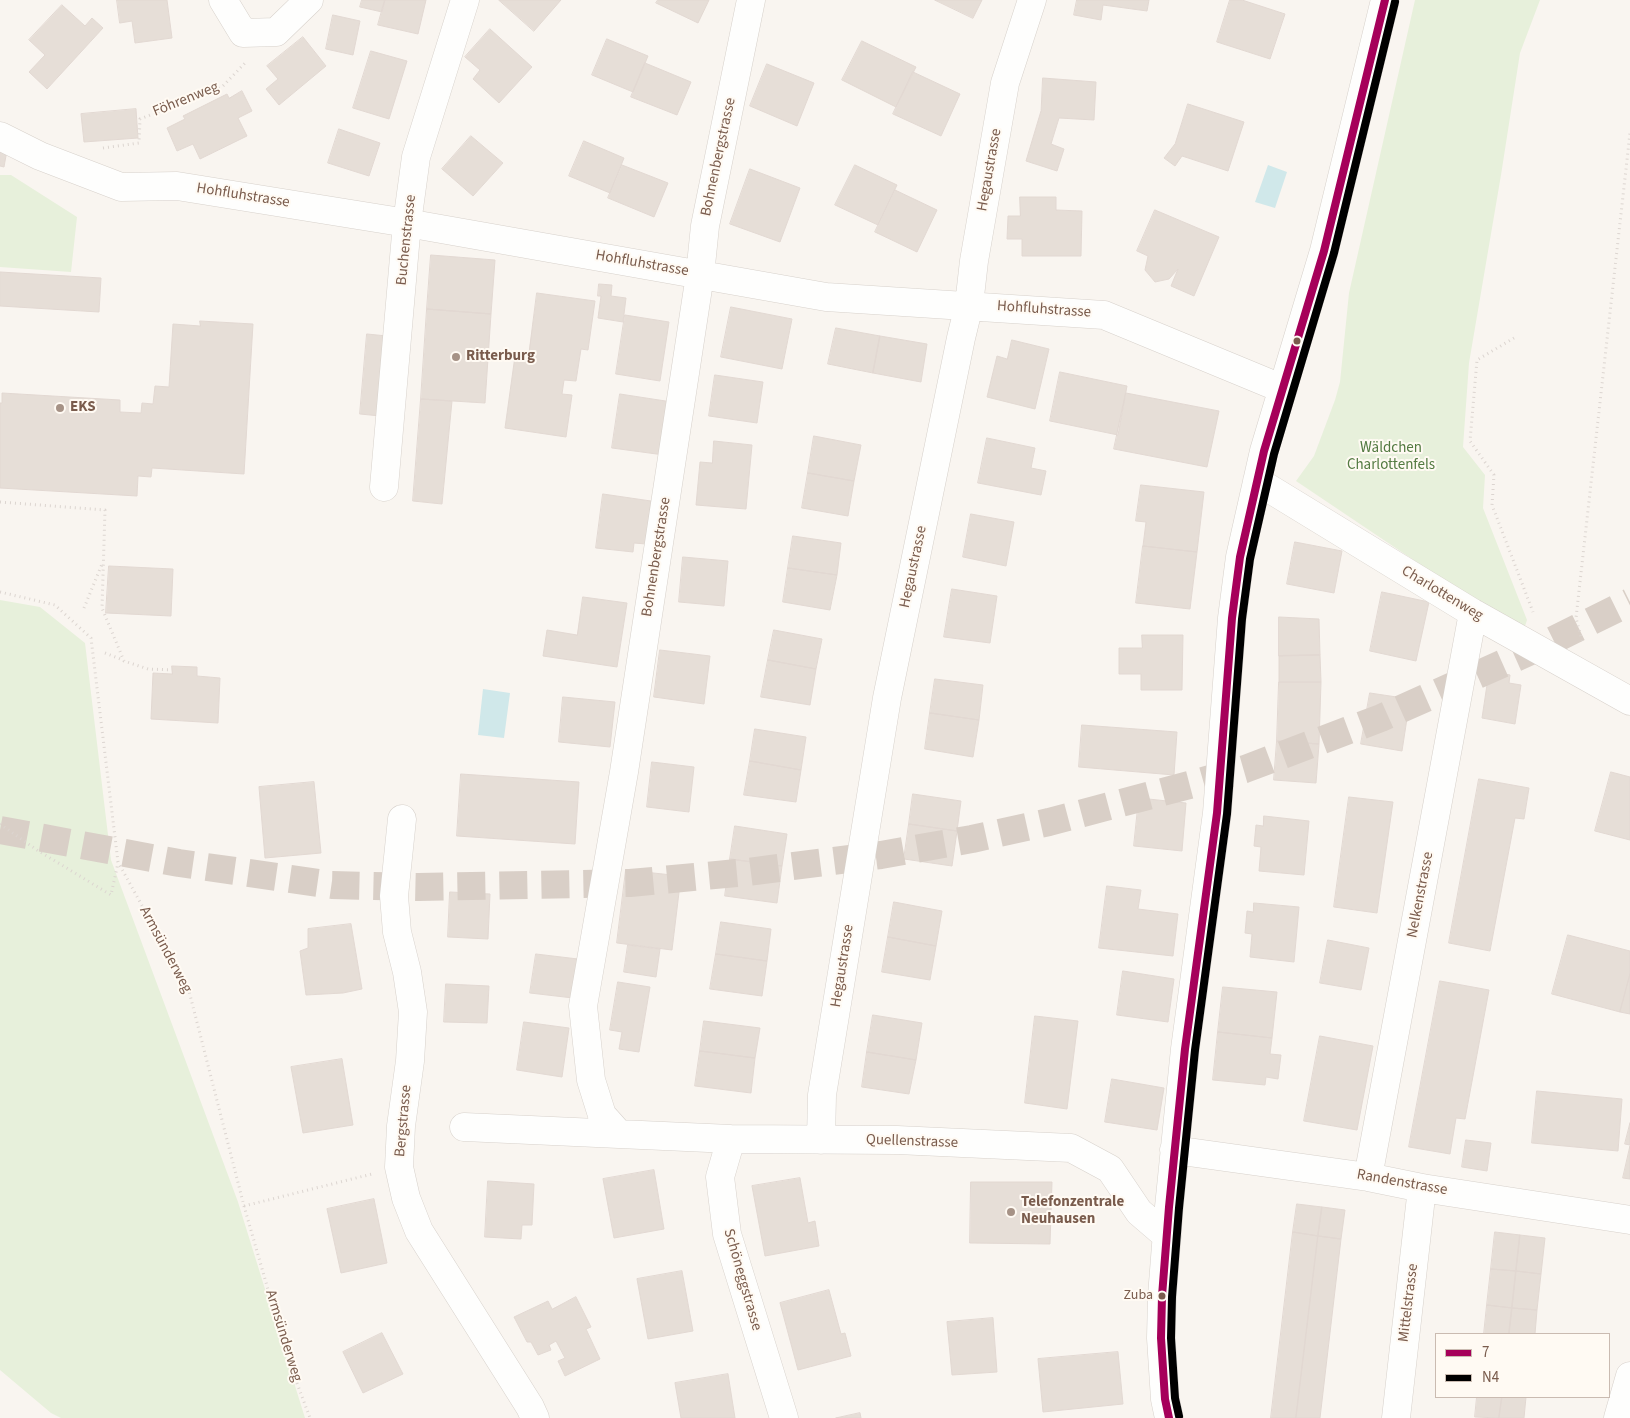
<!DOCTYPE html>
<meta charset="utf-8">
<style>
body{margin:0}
#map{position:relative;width:1630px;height:1418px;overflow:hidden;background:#f9f5f0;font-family:"Source Sans 3",sans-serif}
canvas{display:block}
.legend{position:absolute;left:1435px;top:1333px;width:175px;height:65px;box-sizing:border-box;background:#fffaf3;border:1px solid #cabbb1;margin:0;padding:6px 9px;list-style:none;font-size:15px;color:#7a5c4d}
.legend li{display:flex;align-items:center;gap:10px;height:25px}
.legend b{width:25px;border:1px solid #cabbb1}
</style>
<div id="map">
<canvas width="1630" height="1418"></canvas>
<ul class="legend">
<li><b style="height:6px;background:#a6005a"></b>7</li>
<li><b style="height:6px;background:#000"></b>N4</li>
</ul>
</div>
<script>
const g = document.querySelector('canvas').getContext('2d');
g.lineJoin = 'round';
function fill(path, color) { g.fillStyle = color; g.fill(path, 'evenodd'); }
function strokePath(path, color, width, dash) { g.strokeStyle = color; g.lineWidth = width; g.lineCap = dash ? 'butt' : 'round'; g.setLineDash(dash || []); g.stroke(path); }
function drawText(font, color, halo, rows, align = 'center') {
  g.font = font + ' "Source Sans 3",sans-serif'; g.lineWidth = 4; g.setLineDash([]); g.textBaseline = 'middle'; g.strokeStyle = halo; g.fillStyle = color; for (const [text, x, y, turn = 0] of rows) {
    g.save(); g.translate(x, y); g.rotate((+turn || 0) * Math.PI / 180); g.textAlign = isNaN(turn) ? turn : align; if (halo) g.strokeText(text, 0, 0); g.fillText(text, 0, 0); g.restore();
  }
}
const green = new Path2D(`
 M1415 0H1540L1520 53 1501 175 1469 363 1463 447 1485 475 1483 508 1527 620 1524 629 1479 604 1296 481 1314 456 1335 400 1340 382 1349 293Z
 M0 175H11L77 217 71 272 0 267Z
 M0 600 40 607 85 643 111 860 238 1202 305 1418H61L51 1413 0 1370Z`);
const water = new Path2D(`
 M1268 165 1287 172 1275 208 1255 202Z
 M483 689 510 693 504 738 478 735Z`);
const building = new Path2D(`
 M117 0H167L172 38 135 43 132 21 120 23Z
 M362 0H385L382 12 360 7Z
 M385 0H426L418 34 378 25Z
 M499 0H561L534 31Z
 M658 0H709L698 23 656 3Z
 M935 0H982L973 18Z
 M1077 0H1149L1147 11 1103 5 1101 20 1074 15Z
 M1230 0H1242L1285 14 1270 59 1217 42Z
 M62 5 85 26 92 18 103 28 47 89 29 72 45 55 29 40Z
 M333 15 360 21 353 55 326 49Z
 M490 29 532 67 499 103 473 79 480 70 465 57Z
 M303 37 326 66 279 105 266 89 278 79 267 66Z
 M607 39 648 56 633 92 592 75Z
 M862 41 916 67 896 107 842 80Z
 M371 51 407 61 389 119 353 108Z
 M645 63 691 82 677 115 631 97Z
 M767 64 814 83 797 126 750 106Z
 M913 72 960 94 941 136 893 114Z
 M1043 78 1096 82 1094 120 1059 118 1051 144 1064 149 1057 171 1026 161 1041 111Z
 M242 91 252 111 238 118 247 136 200 159 193 144 177 151 167 128 185 119 183 116 227 94 229 98Z
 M1188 104 1244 122 1228 171 1182 156 1175 166 1164 158 1175 144Z
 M136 109 138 138 84 142 81 114Z
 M339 129 380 143 369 176 328 163Z
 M471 136 503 163 473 196 442 169Z
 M584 141 624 158 610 193 569 176Z
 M0 149 7 150 4 167 0 166Z
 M622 165 668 183 654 217 608 198Z
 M855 165 897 185 878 225 835 205Z
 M750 169 800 188 780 242 730 224Z
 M895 190 937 210 917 252 875 232Z
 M1020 197H1056V210L1082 211 1081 256H1022V239H1007L1008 216H1020Z
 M1155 210 1219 237 1194 296 1171 286 1178 269 1169 279 1155 282 1145 270 1148 256 1137 251Z
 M431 255 495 260 491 314 427 309Z
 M0 272 101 278 99 312 0 306Z
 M599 284 612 285 611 296 626 298 623 322 598 318 601 296H598Z
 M537 293 595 301 588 350 581 349 576 381 564 380 562 394 572 395 566 437 505 428 515 356 528 358Z
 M731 307 792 319 782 369 721 357Z
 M427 309 491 314 485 403 421 399Z
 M625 315 669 322 660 381 616 374Z
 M200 321 253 324 244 474 152 468 151 477 138 476 137 496 0 488V403H2V393L120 400V412L141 413 142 403 153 404 155 386 169 387 173 324 200 326Z
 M836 328 880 336 873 373 828 364Z
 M367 334 387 336 380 416 360 414Z
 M880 336 927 344 921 382 873 373Z
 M1012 340 1049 349 1035 409 987 397 997 356 1007 359Z
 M1060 372 1127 386 1118 435 1050 421Z
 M715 375 763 382 757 423 709 416Z
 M1126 393 1219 411 1207 467 1114 449Z
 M620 394 672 402 664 455 612 448Z
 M421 399 452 401 442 504 413 501Z
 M814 436 861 445 854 481 808 473Z
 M987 438 1035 448 1031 468 1046 471 1041 495 978 483Z
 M714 441 752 445 746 509 696 505 700 462 712 463Z
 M808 473 854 481 848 516 802 508Z
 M1141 485 1204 492 1197 552 1143 546 1146 522 1136 521Z
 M603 494 651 501 646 544 634 543 633 552 596 548Z
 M971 514 1014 522 1006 566 963 557Z
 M793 536 841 543 837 575 788 568Z
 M1295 542 1342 551 1334 593 1287 584Z
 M1143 546 1197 552 1190 609 1136 603Z
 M683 557 728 561 724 606 679 602Z
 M109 566 173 569 171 616 106 613Z
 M788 568 837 575 830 610 783 602Z
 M952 589 997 596 990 643 944 637Z
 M1382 592 1429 602 1416 661 1370 651Z
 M583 597 627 603 617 667 543 656 547 630 577 635Z
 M1279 617 1319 619 1320 655 1279 656Z
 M774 630 822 639 816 669 768 660Z
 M1142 635H1183L1182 690H1141V674H1119V648H1142Z
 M660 650 710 656 704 704 654 697Z
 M1320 655 1321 682H1279V656Z
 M768 660 816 669 810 705 761 697Z
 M172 666 197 667V676L220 678 218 723 151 719 153 673 172 674Z
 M1495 672 1510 675 1509 683 1521 685 1515 724 1482 718 1488 678 1494 679Z
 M935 679 983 685 979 720 930 713Z
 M1279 682H1321L1319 744 1277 741Z
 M1370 693 1410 699 1402 751 1361 744Z
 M563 697 615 702 610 747 559 742Z
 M930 713 979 720 973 757 925 749Z
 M1082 725 1177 732 1174 775 1079 767Z
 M755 729 806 737 801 770 750 761Z
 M1277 741 1319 744 1316 783 1274 780Z
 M750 761 801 770 796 802 744 795Z
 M652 762 694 767 689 812 647 807Z
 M1611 772 1630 777V840L1595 831Z
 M461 774 579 782 575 844 457 836Z
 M1479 779 1529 788 1524 819 1515 818 1490 951 1449 943Z
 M314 782 321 853 265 858 259 787Z
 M913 794 961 801 957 831 909 824Z
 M1349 797 1393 802 1377 913 1334 907Z
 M1139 798 1186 803 1182 851 1134 846Z
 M1264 816 1309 821 1304 875 1259 871 1261 847 1254 846 1256 825 1263 826Z
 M909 824 957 831 952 866 904 859Z
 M735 826 787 834 782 866 730 859Z
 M730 859 782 866 777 903 725 896Z
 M626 870 681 876 672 950 617 943Z
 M1107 886 1141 890 1138 909 1178 914 1173 956 1099 948Z
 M450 892 490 894 488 939 448 937Z
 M894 902 942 911 936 946 888 937Z
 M1254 903 1299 907 1294 962 1250 957 1252 934 1245 933 1247 911 1253 912Z
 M721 922 771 929 767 961 716 954Z
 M351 924 362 989 343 993 306 995 300 951 308 948V929Z
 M1568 935 1630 951V974L1620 1012 1552 994Z
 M888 937 936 946 930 980 882 972Z
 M1328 940 1369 948 1361 990 1320 983Z
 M628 945 660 949 656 977 624 972Z
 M536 954 578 959 573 998 530 993Z
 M716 954 767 961 762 996 710 989Z
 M1123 971 1174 979 1168 1022 1117 1015Z
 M1630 974V1014L1620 1012Z
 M1440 981 1489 990 1465 1119 1456 1118 1450 1154 1409 1147Z
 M618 982 650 987 639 1052 619 1049 622 1032 610 1030Z
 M446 984 489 986 487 1023 444 1022Z
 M1223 987 1277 992 1272 1038 1218 1032Z
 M873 1015 922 1023 916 1060 867 1052Z
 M1035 1016 1078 1021 1067 1109 1025 1103Z
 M704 1021 760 1028 755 1058 700 1051Z
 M524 1022 569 1028 562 1077 517 1070Z
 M1218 1032 1272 1038 1270 1054 1281 1055 1278 1079 1266 1077 1265 1085 1213 1080Z
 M1320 1036 1373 1046 1357 1130 1304 1121Z
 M700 1051 755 1058 751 1093 695 1086Z
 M867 1052 916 1060 909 1094 862 1087Z
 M342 1059 353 1125 303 1133 291 1067Z
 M1112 1079 1164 1088 1157 1130 1105 1122Z
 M1537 1091 1622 1099 1618 1151 1532 1143Z
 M1630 1123V1145L1625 1144Z
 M1466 1140 1491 1143 1487 1171 1462 1167Z
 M1630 1146V1179L1623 1178Z
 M654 1170 664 1229 614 1238 603 1179Z
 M800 1178 808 1223 815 1221 819 1246 765 1256 752 1186Z
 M488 1181 534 1184 532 1225H522L521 1239 485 1237Z
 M971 1182H1052L1050 1244 970 1243Z
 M374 1199 387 1263 341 1273 327 1209Z
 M1297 1204 1322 1207 1318 1236 1293 1232Z
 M1322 1207 1345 1210 1341 1239 1318 1236Z
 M1293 1232 1318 1236 1296 1418H1271Z
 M1495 1232 1520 1235 1516 1271 1491 1269Z
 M1520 1235 1545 1238 1541 1274 1516 1271Z
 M1318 1236 1341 1239 1320 1418H1296Z
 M1491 1269 1516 1271 1512 1308 1487 1305Z
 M682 1271 693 1331 648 1339 637 1279Z
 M1516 1271 1541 1274 1537 1310 1512 1308Z
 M829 1290 841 1334 845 1333 851 1356 798 1370 780 1303Z
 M576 1297 591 1327 586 1329 600 1359 565 1376 558 1361 565 1358 556 1341 549 1345 551 1350 538 1355 531 1342H527L514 1317 548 1301 552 1309Z
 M1487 1305 1512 1308 1509 1334H1484Z
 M1512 1308 1537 1310 1535 1334H1509Z
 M993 1318 997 1372 952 1375 947 1322Z
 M382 1333 403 1374 363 1393 343 1352Z
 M1118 1352 1123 1404 1043 1412 1038 1359Z
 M728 1374 735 1418H681L675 1383Z
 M1477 1397H1502L1499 1418 1475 1417Z
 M1502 1397H1526L1524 1418H1499Z
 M860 1413 861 1418H836Z`);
const highwayTunnel = new Path2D(`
 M0 830 179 863 332 885 419 887 630 883 747 872 881 855 972 839 1049 822 1193 784 1245 769 1381 718 1533 650 1630 602`);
const path = new Path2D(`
 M103 148 139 143 140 119 222 87 246 62
 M1514 338 1477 360 1470 441 1494 475 1492 505 1533 612
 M0 502 105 510 102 608 124 661 148 669 172 670
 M0 592 55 605 91 638 118 862 189 991 244 1206 288 1359 310 1418
 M84 608 102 564
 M1582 641 1576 618 1630 133
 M105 653 123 660
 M0 824 37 850 111 895 118 863
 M244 1206 372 1174`);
const minor = new Path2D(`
 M223 0 243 33 276 32 309 0
 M751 0 705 226 700 275 624 772 583 1006 591 1080 602 1115 619 1134 731 1139 897 1140 1071 1148 1110 1169 1139 1212 1167 1236
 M0 136 40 156 121 187 177 186 407 223 826 297 1104 315 1283 389
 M1257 481 1473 613 1630 701
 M384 487 407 223 416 157 465 0
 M402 819 394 896 397 932 407 972 413 1012 410 1061 401 1126 399 1167 406 1198 419 1231 530 1407 535 1418
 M464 1127 619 1134
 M731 1139 720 1177 727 1234 784 1418
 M821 1140 822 1095 887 698 961 338 969 305 974 261 1005 83 1032 0
 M1174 1150 1368 1177 1422 1188 1630 1220
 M1368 1177 1473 613
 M1169 1418 1165 1399 1161 1338 1162 1296 1169 1207 1185 1049 1217 813 1232 618 1240 557 1264 451 1324 251 1385 0
 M1396 1418 1422 1188
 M1618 1418 1630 1376`);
const bus1 = new Path2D(`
 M1169 1418 1165 1399 1161 1338 1162 1296 1169 1207 1185 1049 1217 813 1232 618 1240 557 1264 451 1324 251 1385 0`);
const bus2 = new Path2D(`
 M1179 1416 1175 1398 1171 1338 1172 1297 1179 1208 1195 1050 1227 814 1242 619 1250 559 1274 454 1334 253 1395 2`);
const markers = [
 [1297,341,4.5,"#7a5c4d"],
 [456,357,5,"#a69286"],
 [60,408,5,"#a69286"],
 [1011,1212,5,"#a69286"],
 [1162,1296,4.5,"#7a5c4d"]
];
const busNames = [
 ["Zuba",1153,1296]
];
const streetNames = [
 ["Föhrenweg",186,100,-22],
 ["Bohnenbergstrasse",719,157,-78],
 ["Hegaustrasse",990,170,-80],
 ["Hohfluhstrasse",243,196,9],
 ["Buchenstrasse",407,240,-84],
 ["Hohfluhstrasse",642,264,10],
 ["Hohfluhstrasse",1044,310,4],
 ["Bohnenbergstrasse",657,557,-81],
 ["Hegaustrasse",914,567,-78],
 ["Charlottenweg",1442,594,31],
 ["Nelkenstrasse",1421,895,-79],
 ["Armsünderweg",165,950,62],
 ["Hegaustrasse",843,966,-81],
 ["Bergstrasse",404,1121,-85],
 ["Quellenstrasse",912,1142,2],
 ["Randenstrasse",1402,1183,10],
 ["Schöneggstrasse",742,1280,74],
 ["Mittelstrasse",1409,1303,-83],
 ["Armsünderweg",283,1336,73]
];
const poiNames = [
 ["Ritterburg",466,357],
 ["EKS",70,408],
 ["Telefonzentrale",1021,1203],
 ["Neuhausen",1021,1220]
];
const parkNames = [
 ["Wäldchen",1391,449],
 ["Charlottenfels",1391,466]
];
fill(green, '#e7f0db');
fill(water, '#d0e8ea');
fill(building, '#e6ded7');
strokePath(building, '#e2d8d2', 1);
strokePath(highwayTunnel, '#d9cfc7', 28, [28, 14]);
strokePath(minor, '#d7d1cb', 29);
strokePath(path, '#dcd5d0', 3, [1, 4]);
strokePath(minor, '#fefefd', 28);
strokePath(bus1, '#a6005a', 8);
strokePath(bus2, '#000', 8);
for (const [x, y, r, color] of markers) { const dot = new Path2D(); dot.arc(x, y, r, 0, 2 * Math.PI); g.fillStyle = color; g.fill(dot); strokePath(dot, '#fffaf3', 2); }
drawText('14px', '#7a5c4d', '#fffaf3', busNames, 'right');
drawText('15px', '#7a5c4d', '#fffaf3', streetNames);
drawText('bold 15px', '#7a5c4d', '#fffaf3', poiNames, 'left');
drawText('15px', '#537a41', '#fffaf3', parkNames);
</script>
